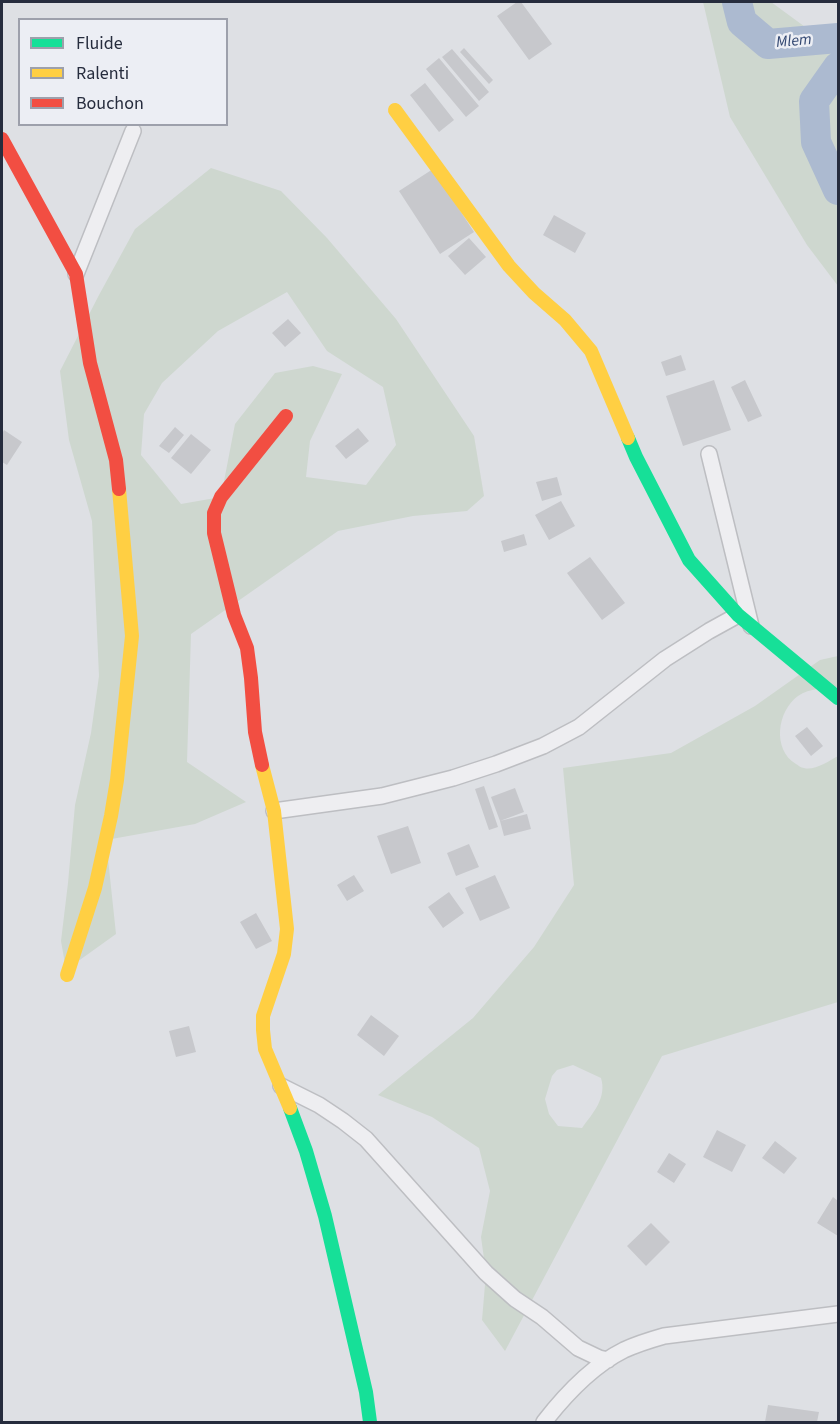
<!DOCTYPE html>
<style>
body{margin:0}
#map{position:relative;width:840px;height:1424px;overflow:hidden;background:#dee0e4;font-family:"Source Sans 3",sans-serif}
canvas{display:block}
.frame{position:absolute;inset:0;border:3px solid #262c3d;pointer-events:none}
.legend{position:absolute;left:18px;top:18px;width:210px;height:108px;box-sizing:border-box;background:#eceef4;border:2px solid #9da0ab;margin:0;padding:8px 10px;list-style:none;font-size:18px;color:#262c3d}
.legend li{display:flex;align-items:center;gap:12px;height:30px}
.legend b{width:30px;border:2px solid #9da0ab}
</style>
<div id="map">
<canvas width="840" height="1424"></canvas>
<div class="frame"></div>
<ul class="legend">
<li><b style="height:8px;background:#16e098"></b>Fluide</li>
<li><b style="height:8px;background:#ffcf43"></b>Ralenti</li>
<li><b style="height:8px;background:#f24e42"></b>Bouchon</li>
</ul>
</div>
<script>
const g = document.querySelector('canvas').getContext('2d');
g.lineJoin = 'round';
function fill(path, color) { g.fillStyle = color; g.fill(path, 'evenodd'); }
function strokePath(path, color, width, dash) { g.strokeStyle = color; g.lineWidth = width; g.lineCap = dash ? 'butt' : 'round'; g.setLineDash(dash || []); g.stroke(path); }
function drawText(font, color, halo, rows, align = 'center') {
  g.font = font + ' "Source Sans 3",sans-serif'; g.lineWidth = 5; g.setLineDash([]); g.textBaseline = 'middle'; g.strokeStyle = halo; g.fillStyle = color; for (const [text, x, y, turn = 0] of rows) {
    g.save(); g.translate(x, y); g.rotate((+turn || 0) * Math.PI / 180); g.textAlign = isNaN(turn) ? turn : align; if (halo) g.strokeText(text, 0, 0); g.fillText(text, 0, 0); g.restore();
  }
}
const green = new Path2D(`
 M703 2H771L838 51V286L807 245 730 117Z
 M211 168 281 191 327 238 396 319 474 436 484 496 467 511 413 516 338 531 191 634 187 762 246 802 195 824 106 840 116 934 70 967 67 975 61 941 68 883 75 805 91 733 99 676 92 521 69 440 60 371 99 295 135 229ZM287 292 327 351 383 387 396 445 366 485 306 477 310 441 342 374 313 366 275 373 235 424 221 497 181 504 141 455 144 414 162 383 218 331Z
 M838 656V687C825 688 810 688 798 696 777 711 772 750 796 764 798 765 801 768 804 768 814 771 829 761 838 756V1002L662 1056 505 1351 482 1320 486 1273 481 1237 490 1191 479 1148 432 1117 378 1095 473 1018 534 947 574 885 563 768 671 753 755 706 820 660ZM573 1065 601 1078C607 1098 593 1113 582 1128L558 1126 549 1114 545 1099 552 1076 557 1070Z`);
const river = new Path2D(`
 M737 2 742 22 768 44 838 38
 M838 67 814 101 816 142 838 190`);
const building = new Path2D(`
 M517 2H521L552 44 529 60 497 16Z
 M464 48 493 80 489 84 460 52Z
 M452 49 489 92 479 101 442 57Z
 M439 58 479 106 466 117 426 69Z
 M425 83 454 120 439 132 410 95Z
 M433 169 474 232 440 254 399 191Z
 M554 215 586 233 575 253 543 235Z
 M469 238 486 257 465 275 448 256Z
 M288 319 301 333 285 347 272 333Z
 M681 355 686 370 666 376 661 362Z
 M714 380 731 430 683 446 666 396Z
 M745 380 762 416 748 422 731 387Z
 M175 427 184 435 169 453 159 446Z
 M358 428 369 441 346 459 335 446Z
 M4 430 22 442 7 465 2 462V434Z
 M191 434 211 450 191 474 171 458Z
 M557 477 562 495 542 501 536 482Z
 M561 501 575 526 549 540 535 515Z
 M524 534 527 545 504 552 501 541Z
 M590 557 625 603 602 620 567 573Z
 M807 727 823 746 811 756 795 736Z
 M484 786 498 827 489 830 475 789Z
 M515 788 524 812 500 821 491 797Z
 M527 814 531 829 504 836 500 821Z
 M408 826 421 863 391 874 377 836Z
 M469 844 479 867 456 876 447 853Z
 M354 875 364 891 347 901 337 885Z
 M495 875 510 908 480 921 465 888Z
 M449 892 464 913 443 928 428 907Z
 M256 913 272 941 256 949 240 922Z
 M371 1015 399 1036 384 1056 357 1035Z
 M189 1026 196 1052 176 1057 169 1031Z
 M717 1130 746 1145 732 1172 703 1157Z
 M775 1141 797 1158 784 1174 762 1158Z
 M669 1153 686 1164 674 1183 657 1172Z
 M833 1197 838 1201V1236L817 1223Z
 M651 1223 670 1242 646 1266 627 1246Z
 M768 1405 819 1412 817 1422H765Z`);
const street = new Path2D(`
 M76 274 133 131
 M709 454 751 626
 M274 811 382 796 453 778 496 764 543 746 579 727 665 659 709 631 738 615
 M281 1086 319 1105 343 1121 366 1139 486 1273 515 1299 542 1317 578 1348 599 1358 608 1360
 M544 1422C565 1395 592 1366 624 1350 637 1344 650 1340 664 1336L838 1314`);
const fast = new Path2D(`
 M628 438 636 457 689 560 738 615 838 698
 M290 1108 306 1151 325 1216 366 1392 370 1422`);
const slow = new Path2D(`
 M395 110 509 266 534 293 565 320 591 351 628 438
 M262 765 274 811 287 929 284 954 263 1016V1030L265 1049 290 1108
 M67 975 95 888 111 816 117 780 132 636 119 489`);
const jam = new Path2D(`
 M2 139 76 274 90 363 116 460 119 489
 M262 765 255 732 251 678 247 648 234 615 214 533V513L221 497 286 416`);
const waterNames = [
 ["Mlem",794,42,-5]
];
fill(green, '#ced7cf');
strokePath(river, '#acbad0', 30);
fill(building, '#c7c8cc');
strokePath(street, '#bdbec2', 18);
strokePath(street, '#eeeef1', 15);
strokePath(fast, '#16e098', 14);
strokePath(slow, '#ffcf43', 14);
strokePath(jam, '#f24e42', 14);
drawText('italic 16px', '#314670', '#eceef4', waterNames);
</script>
